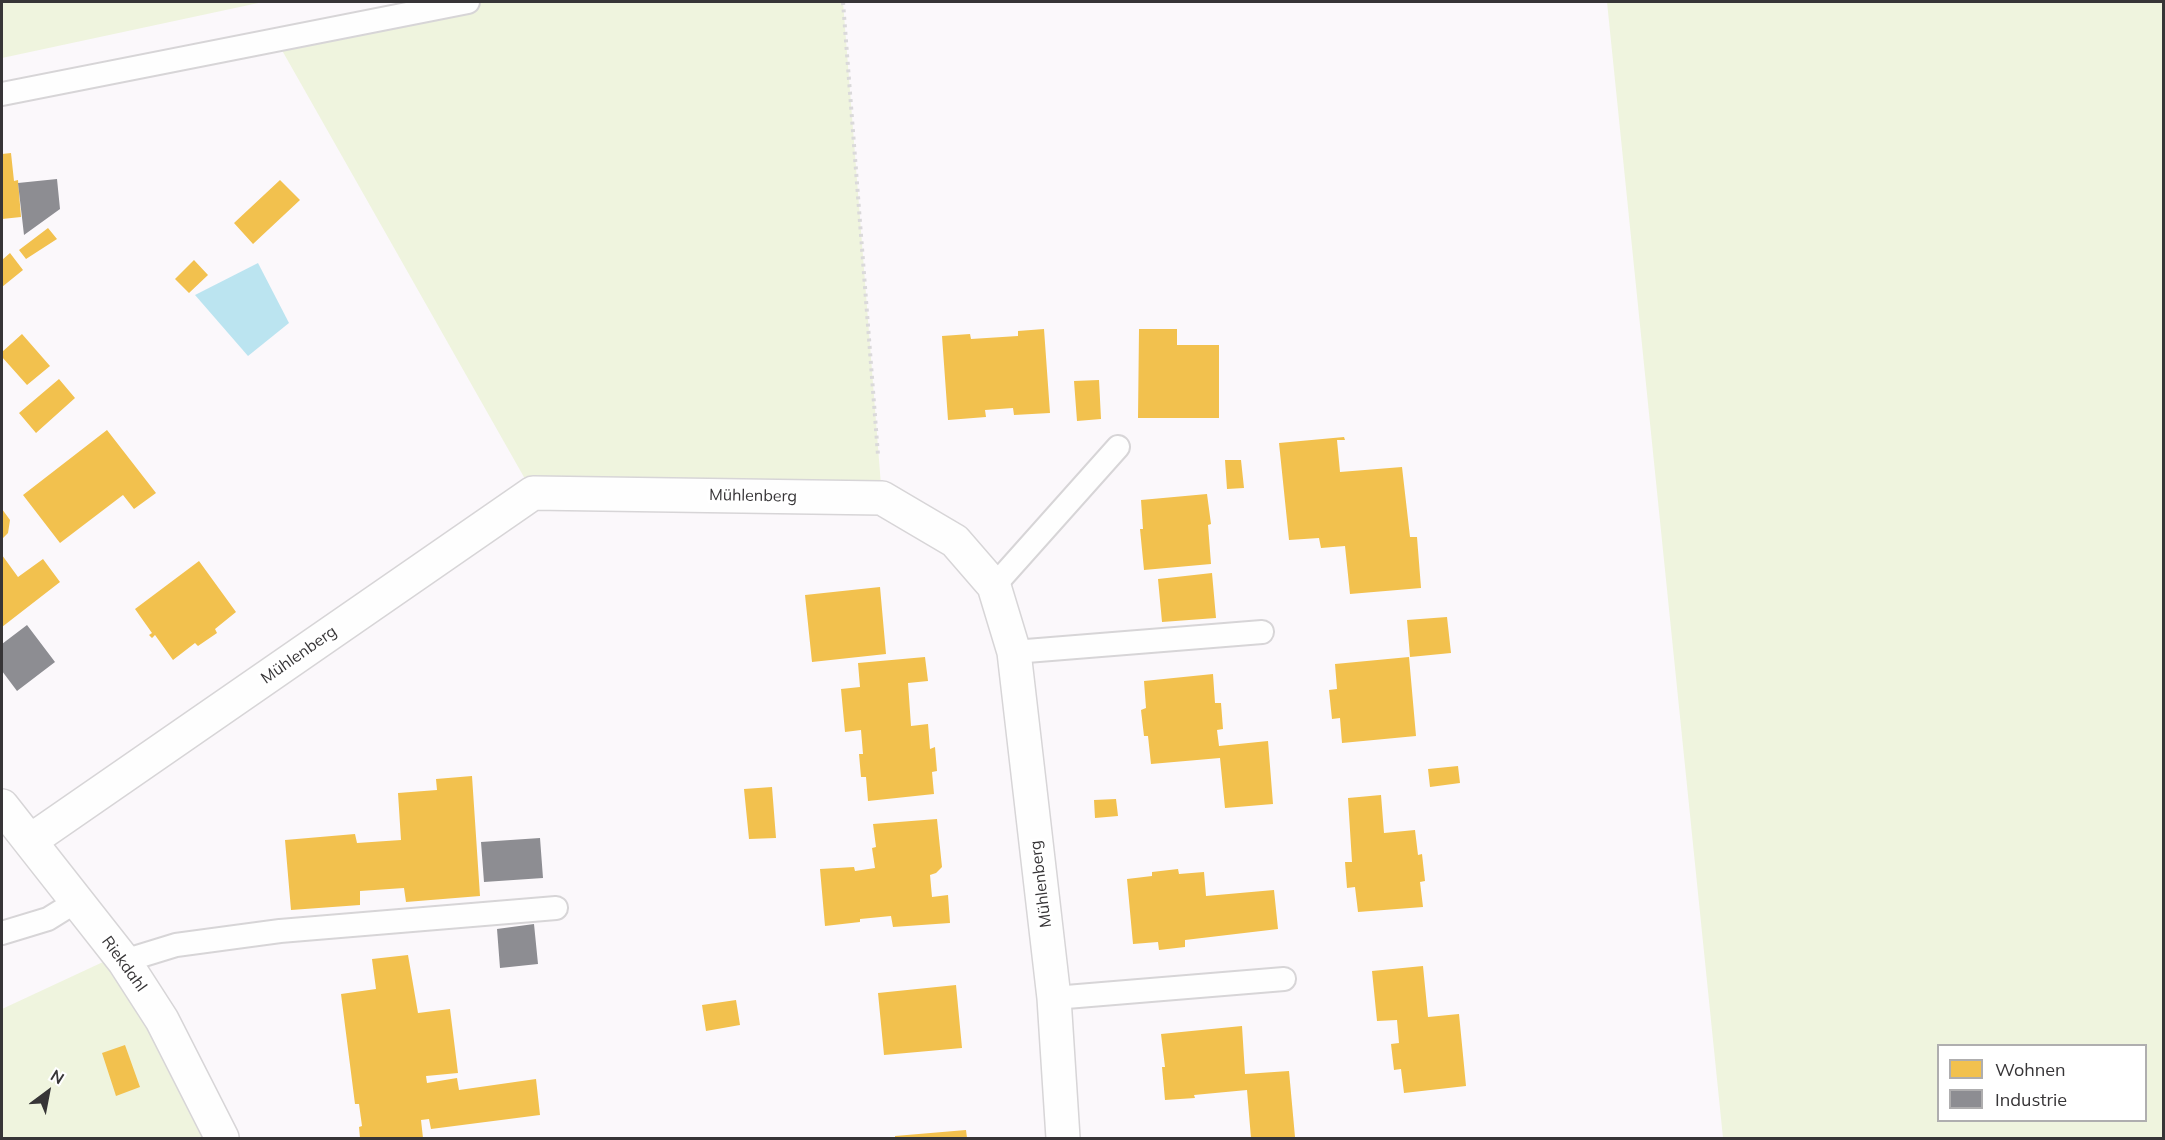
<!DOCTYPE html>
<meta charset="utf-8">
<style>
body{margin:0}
#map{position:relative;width:2165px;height:1140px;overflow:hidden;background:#fbf8fb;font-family:Mulish,sans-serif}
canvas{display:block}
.frame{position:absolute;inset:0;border:3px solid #373537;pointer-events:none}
.legend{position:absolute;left:1937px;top:1044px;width:210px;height:78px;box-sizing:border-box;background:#fff;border:2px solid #afaeaf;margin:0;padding:8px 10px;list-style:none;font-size:18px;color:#373537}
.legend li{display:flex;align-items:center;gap:12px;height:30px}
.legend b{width:30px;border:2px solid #afaeaf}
.north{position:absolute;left:18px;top:1062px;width:60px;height:60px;-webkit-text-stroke:4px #fff;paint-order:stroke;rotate:32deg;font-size:16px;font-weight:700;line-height:24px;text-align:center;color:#373537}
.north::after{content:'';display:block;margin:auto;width:21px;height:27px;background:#373537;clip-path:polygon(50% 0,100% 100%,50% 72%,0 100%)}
</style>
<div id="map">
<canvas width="2165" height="1140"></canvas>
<div class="frame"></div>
<ul class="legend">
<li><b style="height:16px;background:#f2c14e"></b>Wohnen</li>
<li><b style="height:16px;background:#8d8d92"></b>Industrie</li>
</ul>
<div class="north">N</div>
</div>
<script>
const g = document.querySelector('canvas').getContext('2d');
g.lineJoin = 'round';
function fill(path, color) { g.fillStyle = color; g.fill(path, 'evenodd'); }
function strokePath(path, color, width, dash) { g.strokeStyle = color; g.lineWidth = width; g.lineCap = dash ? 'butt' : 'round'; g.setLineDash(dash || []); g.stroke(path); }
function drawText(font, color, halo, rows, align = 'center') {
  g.font = font + ' Mulish,sans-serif'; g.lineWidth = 6; g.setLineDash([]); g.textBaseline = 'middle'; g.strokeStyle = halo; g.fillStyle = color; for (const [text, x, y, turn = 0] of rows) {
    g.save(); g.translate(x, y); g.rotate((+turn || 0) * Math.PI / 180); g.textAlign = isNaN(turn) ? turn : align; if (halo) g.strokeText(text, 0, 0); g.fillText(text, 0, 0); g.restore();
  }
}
const green = new Path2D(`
 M2 2H263L2 58Z
 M468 2H843L882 498 533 493 275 38Z
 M1607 2H2163V1138H1723ZM1938 1046H2146V1120H1938Z
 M118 955 222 1138H2V1009Z`);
const water = new Path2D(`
 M258 263 289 323 248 356 195 295Z`);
const homes = new Path2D(`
 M11 153 14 181 18 180 21 217 2 219V154Z
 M280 180 300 200 253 244 234 223Z
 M48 228 57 239 26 259 19 250Z
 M10 253 23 270 2 287V260Z
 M194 260 208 275 189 293 175 279Z
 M1044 329 1050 413 1014 415 1013 408 985 410 986 417 948 420 942 336 970 334 971 339 1018 336V331Z
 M1139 329H1177V345H1219V418H1138Z
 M22 334 50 366 27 385 2 357V352Z
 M59 379 75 398 36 433 19 413Z
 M1099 380 1101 419 1077 421 1074 381Z
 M107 430 156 493 134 509 123 495 60 543 23 495Z
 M1344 437 1345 440H1337L1340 472 1402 467 1410 537H1417L1421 588 1350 594 1345 546 1321 548 1319 538 1289 540 1279 443Z
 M1225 460H1241L1244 488 1227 489Z
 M1207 494 1211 524 1208 525 1211 564 1144 570 1140 529H1143L1141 500Z
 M2 509 10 520 8 533 2 539Z
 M2 555 18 577 43 559 60 582 2 627Z
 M199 561 236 612 215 629 217 633 198 646 195 643 173 660 155 635 152 638 149 635 152 633 135 609Z
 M1212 573 1216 618 1162 622 1158 579Z
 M880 587 886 654 812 662 805 595Z
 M1447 617 1451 653 1410 657 1407 620Z
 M925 657 928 681 908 683 911 726 928 724 930 749 935 747 937 771 932 772 934 794 868 801 866 777H861L859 754H863L861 730 845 732 841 689 860 687 858 663Z
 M1409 657 1416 736 1342 743 1340 718 1332 719 1329 690 1337 689 1335 664Z
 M1213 674 1215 703H1221L1223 729 1217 730 1219 746 1268 741 1273 804 1225 808 1220 758 1151 764 1148 736H1144L1141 710 1146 708 1144 681Z
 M1458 766 1460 783 1430 787 1428 769Z
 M472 776 480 896 406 902 404 888 360 891V905L291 910 285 840 355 834 357 843 401 840 398 793 437 790 436 779Z
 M772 787 776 838 749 839 744 789Z
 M1381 795 1384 833 1415 830 1418 855 1422 854 1425 881 1420 882 1423 907 1358 912 1355 887 1347 888 1345 862H1352L1348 798Z
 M1116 799 1118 816 1095 818 1094 800Z
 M937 819 942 867 936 873 930 875 932 897 948 895 950 923 893 927 891 916 860 919V922L825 926 820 869 854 867 855 871 875 868 872 848 876 847 873 824Z
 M1178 869 1179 874 1204 872 1206 896 1274 890 1278 929 1185 940V947L1159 950 1158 942 1133 944 1127 879 1152 876V872Z
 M408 955 418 1013 450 1009 458 1073 426 1076 427 1083 457 1078 459 1090 536 1079 540 1115 431 1129 429 1119 421 1120 423 1138H360L359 1127 362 1126 359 1104H355L341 994 376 989 372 959Z
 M1423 966 1428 1017 1459 1014 1466 1086 1404 1093 1401 1069 1394 1070 1391 1044 1399 1043 1397 1020 1377 1021 1372 971Z
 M956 985 962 1048 884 1055 878 993Z
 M736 1000 740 1025 706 1031 702 1005Z
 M1242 1026 1245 1074 1289 1071 1295 1137 1251 1138 1247 1090 1194 1095 1195 1098 1165 1100 1162 1067H1165L1161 1034Z
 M125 1045 140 1087 116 1096 102 1053Z
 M966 1130 967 1138H895V1136Z`);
const industry = new Path2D(`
 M57 179 60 209 24 235 18 183Z
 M27 625 55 662 17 691 2 671V644Z
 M540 838 543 878 484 882 481 842Z
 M534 924 538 964 500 968 497 929Z`);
const path = new Path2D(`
 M843 2 878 455`);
const service = new Path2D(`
 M2 94 468 2
 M994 586 1118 447
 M1014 652 1262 632
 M2 933 48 919 77 901
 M124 961 176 945 280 931 556 908
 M1054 998 1284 979`);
const minor = new Path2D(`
 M2 806 124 961 162 1020 222 1138
 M30 841 533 493 882 498 955 541 994 586 1014 652 1054 998 1063 1138`);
const streetNames = [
 ["Mühlenberg",753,496,1],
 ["Mühlenberg",299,655,-35],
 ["Mühlenberg",1041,884,-97],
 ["Riekdahl",124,964,54]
];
fill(green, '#eff4de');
fill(water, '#bbe4f0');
fill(homes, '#f2c14e');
fill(industry, '#8d8d92');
strokePath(service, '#d7d5d7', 26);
strokePath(minor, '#d7d5d7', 36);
strokePath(path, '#dad9da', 4, [3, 4.5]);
strokePath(service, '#fefefe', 22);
strokePath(minor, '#fefefe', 33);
drawText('16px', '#373537', '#fff', streetNames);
</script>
